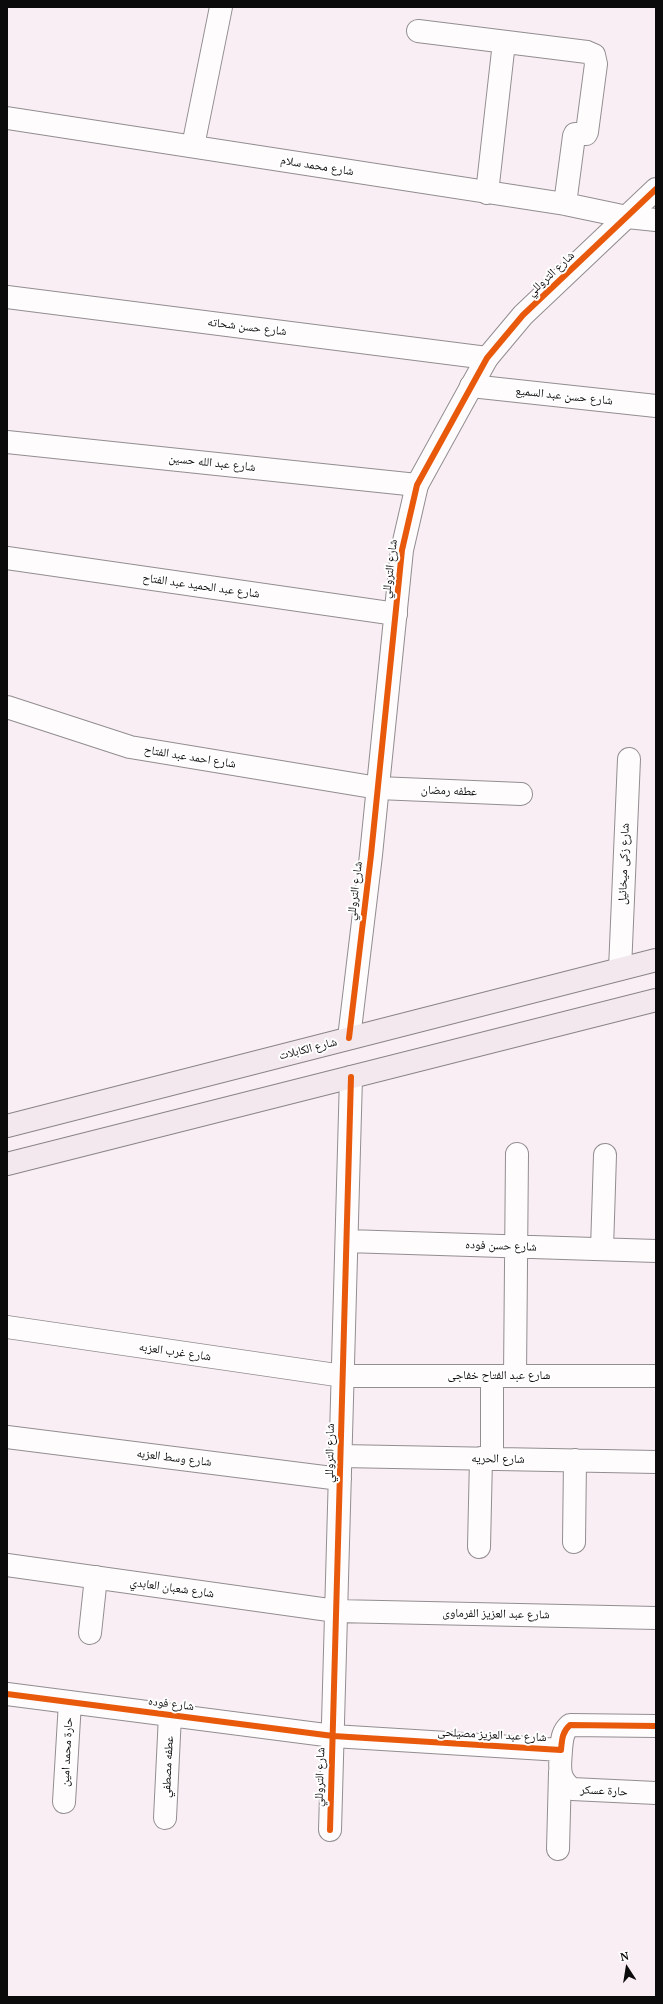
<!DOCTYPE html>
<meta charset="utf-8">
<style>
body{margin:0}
#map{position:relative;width:663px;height:2004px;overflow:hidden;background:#f9eef4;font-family:"PT Serif",serif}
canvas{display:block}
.frame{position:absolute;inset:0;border:8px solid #0b0b0b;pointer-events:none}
.north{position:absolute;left:607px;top:1948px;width:40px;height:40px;-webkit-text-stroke:3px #fff;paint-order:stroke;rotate:348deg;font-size:11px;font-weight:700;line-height:16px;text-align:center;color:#0b0b0b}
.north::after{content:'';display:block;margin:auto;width:14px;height:18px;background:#0b0b0b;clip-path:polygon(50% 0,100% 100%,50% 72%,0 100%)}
</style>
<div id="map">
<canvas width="663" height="2004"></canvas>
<div class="frame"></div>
<div class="north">N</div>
</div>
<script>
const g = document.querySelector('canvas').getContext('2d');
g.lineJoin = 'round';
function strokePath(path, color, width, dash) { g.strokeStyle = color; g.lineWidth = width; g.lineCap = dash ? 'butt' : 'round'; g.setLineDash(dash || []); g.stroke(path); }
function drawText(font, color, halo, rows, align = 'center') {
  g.font = font + ' "PT Serif","Noto Naskh Arabic",serif'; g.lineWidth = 4; g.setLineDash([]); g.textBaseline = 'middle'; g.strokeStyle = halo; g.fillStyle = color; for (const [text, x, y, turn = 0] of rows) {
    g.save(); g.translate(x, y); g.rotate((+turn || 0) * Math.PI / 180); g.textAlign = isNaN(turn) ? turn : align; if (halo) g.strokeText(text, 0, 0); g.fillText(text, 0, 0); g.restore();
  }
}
const minor = new Path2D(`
 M418 31 587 52 594 55 596 64 587 132 586 134H575L574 136 565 204
 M7 118 565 204 627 217 656 220
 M193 146 221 7
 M487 193 504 42
 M7 297 487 358
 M471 386 656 406
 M7 442 417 485
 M7 558 396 614
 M7 707 130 747 378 788 521 794
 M620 969 629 759
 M347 1241 656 1251
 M602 1249 605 1155
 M7 1327 343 1376H656
 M515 1376 517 1154
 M7 1437 340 1479
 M341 1456 656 1462
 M492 1459V1376
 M574 1542 575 1460
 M479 1547 481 1458
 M7 1565 336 1611 656 1618
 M90 1633 96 1577
 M7 1694 333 1736 561 1750C562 1740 562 1732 570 1725L656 1726
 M561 1750C560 1767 557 1778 572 1789L656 1793
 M64 1802 70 1702
 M165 1818 170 1715
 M330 1830 351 1077
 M558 1849 560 1772`);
const tertiary = new Path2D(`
 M349 1038 371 855 402 550 417 485 487 358 523 315 656 189`);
const secondary = new Path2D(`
 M7 1126 656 960
 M7 1164 656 1000`);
const cycleway = new Path2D(`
 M349 1038 371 855 402 550 417 485 487 358 523 315 656 189
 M7 1694 333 1736 561 1750C562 1740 562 1732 570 1725L656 1726
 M330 1830 351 1077`);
const streetNames = [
 ["شارع محمد سلام",317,166,9],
 ["شارع التروللي",551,274,-43],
 ["شارع حسن شحاته",247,327,7],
 ["شارع حسن عبد السميع",564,396,6],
 ["شارع عبد الله حسين",212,463,6],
 ["شارع التروللي",390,569,-83],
 ["شارع عبد الحميد عبد الفتاح",201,586,8],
 ["شارع احمد عبد الفتاح",190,757,9],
 ["عطفه رمضان",449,791,2],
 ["شارع زكى ميخائيل",624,864,-88],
 ["شارع التروللي",355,891,-83],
 ["شارع الكابلات",308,1049,-14],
 ["شارع حسن فوده",501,1246,2],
 ["شارع غرب العزبه",175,1352,8],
 ["شارع عبد الفتاح خفاجى",499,1376],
 ["شارع التروللي",330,1453,-89],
 ["شارع وسط العزبه",174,1458,7],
 ["شارع الحريه",498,1459,1],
 ["شارع شعبان العابدي",172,1588,8],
 ["شارع عبد العزيز الفرماوى",496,1614,1],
 ["شارع فوده",171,1704,7],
 ["شارع عبد العزيز مصيلحى",492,1735,3],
 ["حارة محمد امين",67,1752,-87],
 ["عطفه مصطفي",168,1767,-87],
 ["شارع التروللي",320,1777,-88],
 ["حارة عسكر",604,1791,3]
];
strokePath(minor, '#928d90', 24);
strokePath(tertiary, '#928d90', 24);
strokePath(secondary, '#898487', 24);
strokePath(minor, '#fefcfd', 22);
strokePath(tertiary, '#fefcfd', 22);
strokePath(secondary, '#f3e8ed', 22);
strokePath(cycleway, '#e8590c', 6);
drawText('12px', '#0b0b0b', '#fff', streetNames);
</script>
